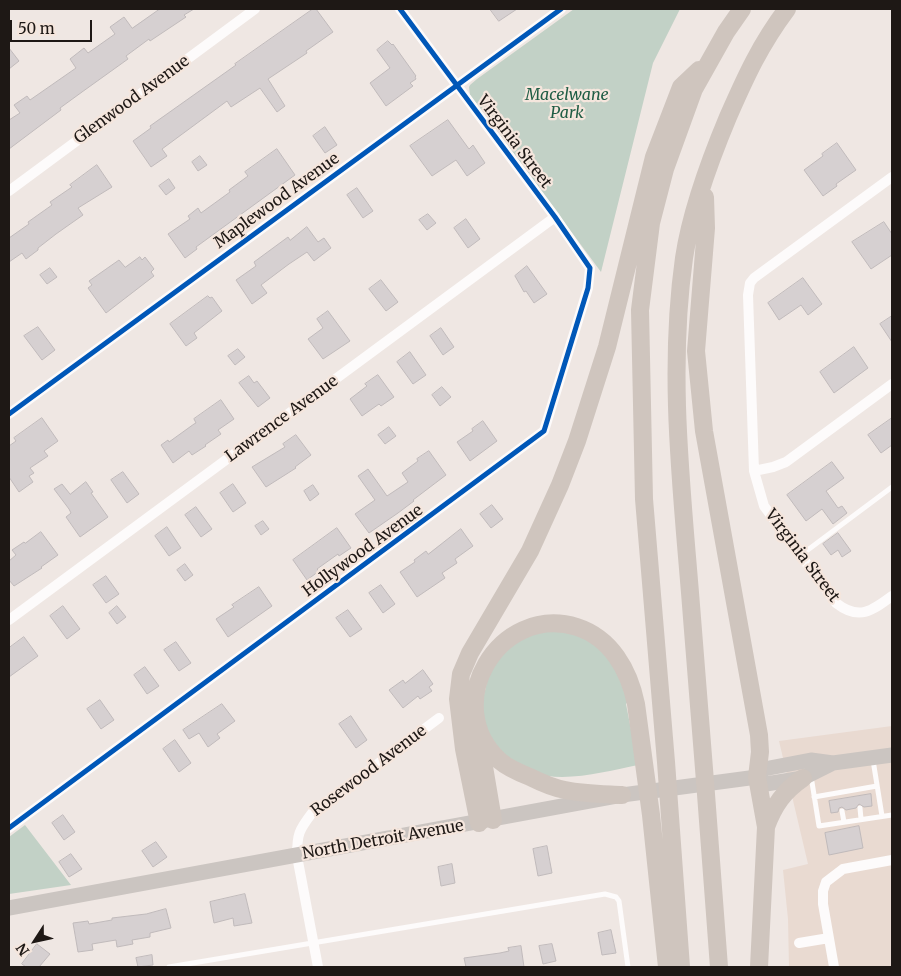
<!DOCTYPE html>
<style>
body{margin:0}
#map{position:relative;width:901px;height:976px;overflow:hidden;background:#efe7e3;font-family:Merriweather,serif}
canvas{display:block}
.frame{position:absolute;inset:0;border:10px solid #1e1815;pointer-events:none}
.north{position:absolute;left:10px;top:916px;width:50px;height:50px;-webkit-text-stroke:4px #f5e6dd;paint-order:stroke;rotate:235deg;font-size:14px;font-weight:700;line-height:20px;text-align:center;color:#1e1815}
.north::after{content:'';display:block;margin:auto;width:18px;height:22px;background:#1e1815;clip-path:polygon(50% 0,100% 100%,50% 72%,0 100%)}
.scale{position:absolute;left:10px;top:20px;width:82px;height:22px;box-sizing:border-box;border:2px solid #1e1815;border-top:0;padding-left:6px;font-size:15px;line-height:18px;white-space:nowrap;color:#1e1815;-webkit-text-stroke:4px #f5e6dd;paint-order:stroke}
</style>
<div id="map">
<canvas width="901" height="976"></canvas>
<div class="frame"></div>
<div class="north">N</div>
<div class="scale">50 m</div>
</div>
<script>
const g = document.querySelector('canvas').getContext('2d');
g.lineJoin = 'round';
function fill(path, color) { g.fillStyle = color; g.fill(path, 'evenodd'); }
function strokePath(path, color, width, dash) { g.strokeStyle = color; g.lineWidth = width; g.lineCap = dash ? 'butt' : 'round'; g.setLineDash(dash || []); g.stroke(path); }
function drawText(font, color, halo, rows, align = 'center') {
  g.font = font + ' Merriweather,serif'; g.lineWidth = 4.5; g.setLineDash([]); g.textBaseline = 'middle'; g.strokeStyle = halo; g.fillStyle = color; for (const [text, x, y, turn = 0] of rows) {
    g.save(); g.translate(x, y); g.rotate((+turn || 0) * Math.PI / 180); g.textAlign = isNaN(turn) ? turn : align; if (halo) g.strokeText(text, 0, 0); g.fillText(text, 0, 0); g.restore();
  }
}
const built = new Path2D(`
 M892 726V967H789L788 919 783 870 808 864 779 741Z`);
const green = new Path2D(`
 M574 9H680L653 63 601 272 470 95 469 87 470 85 477 79Z
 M540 629 583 635 613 659 629 700 626 704 638 765C607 771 563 784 532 772 506 762 485 738 482 710 482 703 484 694 486 687 487 680 487 671 490 665 501 648 522 639 540 629Z
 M25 825 71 885 9 894V837Z`);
const building = new Path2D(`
 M160 9H194L184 15 186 17 150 41 149 39 126 56 128 59 82 92 60 108 61 110 9 149V120L20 113 14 105 27 96 30 100 76 68 70 59 84 48 88 53 115 34 110 27 124 17 132 28Z
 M313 9H316L333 32 306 51 307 53 268 79 285 106 277 112 260 88 231 107 227 101 162 149 167 156 151 167 133 141 151 128 150 126 236 65 235 64Z
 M490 9H517L499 21Z
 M388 41 392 45 393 44 416 76 415 77 416 79 410 83 413 86 386 106 370 83 390 68 377 50Z
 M9 48 19 61 9 69Z
 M448 120 469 149 473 145 485 163 467 176 456 160 432 176 410 146Z
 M325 127 337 145 325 153 313 136Z
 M837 143 856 170 836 184 837 186 823 196 804 170 823 156 822 154Z
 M277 149 295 175 196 247 197 249 185 258 168 234 190 219 188 216 198 208 201 213 230 192 229 190 248 176 245 172Z
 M200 156 207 165 198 171 192 162Z
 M97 165 112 187 78 208 83 215 56 234 38 248V250L26 259 22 253 9 262V238L29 224 28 222 52 205 50 202 72 187 70 185Z
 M169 179 175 188 166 195 159 186Z
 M357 188 373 211 363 218 347 195Z
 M428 214 436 223 427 230 419 220Z
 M466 219 480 239 468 248 454 228Z
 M884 222 892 234V255L871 269 852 242Z
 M307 227 318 242 324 238 331 248 314 261 307 252 289 264 261 285 267 293 252 304 236 280 256 266 254 262 288 237 290 240Z
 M140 257 142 260 145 257 154 269 151 272 154 276 106 313 88 288 92 285 89 281 119 260 125 267Z
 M527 266 547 294 534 303 526 291 524 292 515 276Z
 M50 268 57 277 47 284 40 275Z
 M803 278 822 304 808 315 801 305 779 320 768 303Z
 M381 280 398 302 386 311 369 289Z
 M208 296 210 298 212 297 222 311 194 333 197 338 186 346 170 324Z
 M328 311 350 341 323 359 308 339 323 328 317 319Z
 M892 316V342L880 324Z
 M38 327 55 350 42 360 24 336Z
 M441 328 454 347 443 355 430 336Z
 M854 347 868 368 834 393 820 372Z
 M238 349 245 357 235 365 228 356Z
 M410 352 426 375 413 384 397 362Z
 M378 375 394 397 381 406 379 404 362 416 350 399 367 386 365 384Z
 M249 376 254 383 257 381 270 398 258 407 239 383Z
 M442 387 451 397 440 406 432 395Z
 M221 400 234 419 218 430 221 434 205 445 206 446 192 455 189 451 173 463 161 445 168 440 169 442 194 424 196 423 194 419Z
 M42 418 58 441 44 451 48 456 30 468 34 473 29 476 33 482 19 492 9 477V446L16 441 14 438Z
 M892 418V445L881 453 868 435Z
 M483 421 497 441 470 461 457 442 473 431 472 429Z
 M389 427 396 436 385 444 378 435Z
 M296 435 311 455 295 467 296 468 266 487 252 467 285 447 283 444Z
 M429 451 446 475 413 500 414 501 398 513 369 533 355 514 375 500 358 476 368 469 387 496 408 482 402 473 418 461 417 459Z
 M832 462 844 478 826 491 838 508 842 506 847 513 833 524 822 509 806 521 787 495Z
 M123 472 139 494 127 503 111 480Z
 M86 482 93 492 91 493 108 517 80 537 66 517 71 513 69 509 54 489 62 484 70 494Z
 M233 484 246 503 233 512 220 493Z
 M313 485 319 494 310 501 304 491Z
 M492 505 503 519 491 528 480 514Z
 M196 507 212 529 201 537 185 515Z
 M263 521 269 529 261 535 255 526Z
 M167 527 181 548 169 556 155 536Z
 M337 528 351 548 339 556 338 554 317 569 319 571 307 580 293 560Z
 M461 529 473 546 455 559 457 563 442 573 445 578 417 597 400 572 415 562 414 560 426 551 428 554Z
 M41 532 58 555 41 567 42 568 14 586 9 580V561L16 555 12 550 24 542 25 543Z
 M838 533 851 551 842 557 838 550 831 555 823 544Z
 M185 564 193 575 185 581 177 570Z
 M106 576 119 594 106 603 93 585Z
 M381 585 395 604 383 613 369 593Z
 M259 587 272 606 228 637 216 619 234 607 232 605Z
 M63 606 80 629 67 639 50 616Z
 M117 606 126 617 117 624 109 613Z
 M348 610 362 629 350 637 336 618Z
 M24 637 38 656 9 677V648Z
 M176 642 191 663 179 671 164 650Z
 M145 667 159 686 147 694 134 675Z
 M423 670 433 684 429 687 432 691 420 699 418 696 403 708 389 690 403 680 405 683Z
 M100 700 114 720 101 729 87 709Z
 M222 704 235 721 217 734 220 738 208 747 199 733 189 739 183 730Z
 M351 716 367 740 356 748 339 724Z
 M175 740 191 763 179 772 163 749Z
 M871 794 872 806 864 807 859 804 856 808 846 810 842 807 839 808 838 812 831 813 829 801Z
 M63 815 75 832 64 840 52 823Z
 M859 826 863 848 829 855 825 833Z
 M156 842 167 857 153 867 142 851Z
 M547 846 552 873 538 876 533 849Z
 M71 854 82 869 69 877 59 862Z
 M452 864 455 883 441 886 438 867Z
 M245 894 252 923 234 926 233 918 214 923 210 902Z
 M166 909 171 928 150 933V937L132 940 133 944 117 947 116 940 92 944 93 950 78 952 73 923 88 921 89 924 112 920V918L146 914Z
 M611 930 616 953 602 955 598 933Z
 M37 944 50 954 39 967H26L22 964Z
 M552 944 556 961 543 964 539 946Z
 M521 946 524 967H466L464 958 500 953 509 951 508 948Z
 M152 955 153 965 138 967 136 958Z`);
const service = new Path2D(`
 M801 555 892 487
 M873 760 882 816
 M811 776 819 826 892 815
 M814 797 877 786
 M860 808 861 819
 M842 811 844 822
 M169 967 605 894 616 897 619 901 628 967`);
const minor = new Path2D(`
 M892 177 754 278 750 283 748 295 754 471 764 506 836 603C859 621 872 611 892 596
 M9 191 255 9
 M9 414 561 9
 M754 471 773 467 786 462 892 384
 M9 620 555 217
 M9 828 544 431 588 288 590 268 555 217 400 9
 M799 943 829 938
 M318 967 297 856C297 834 299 830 312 813L439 718
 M834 967 823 904V891L826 882 843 869 892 860`);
const primary = new Path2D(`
 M757 777 764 769 811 760 833 763 892 755
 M9 908 622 795 757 777 766 784 803 778 833 763`);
const motorway = new Path2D(`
 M705 197 706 228 696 351 704 431 759 735 760 752 757 777 766 827 759 967
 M479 737 493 820
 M622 795C603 794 584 794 565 790 554 788 540 782 530 777 520 773 508 768 500 761 439 706 498 603 577 627 611 638 629 670 636 704L651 815 667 967
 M479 823 464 749 458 699 461 674 470 653 530 551 560 485 577 441 607 347 654 157 681 87 699 70
 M766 827C774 805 784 791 803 778
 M681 967 666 762 644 499 640 310 651 223 665 169 694 89 726 32 742 9
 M719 967C710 851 702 734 692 618 683 498 667 378 684 258 691 211 710 160 728 117 746 76 760 45 787 9`);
const cycleway = new Path2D(`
 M9 414 561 9
 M9 828 544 431 588 288 590 268 555 217 400 9`);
const parkNames = [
 ["Macelwane",567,95],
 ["Park",567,113]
];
const streetNames = [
 ["Glenwood Avenue",132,100,-36],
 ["Virginia Street",514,142,53],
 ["Maplewood Avenue",277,201,-36],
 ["Lawrence Avenue",282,419,-36],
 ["Hollywood Avenue",363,551,-36],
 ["Virginia Street",802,556,53],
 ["Rosewood Avenue",369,771,-37],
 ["North Detroit Avenue",383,840,-10]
];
fill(built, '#e9dad1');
fill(green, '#c2d1c6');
fill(building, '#d6d0d1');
strokePath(building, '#c0babb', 1);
strokePath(service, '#fdfbfb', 5);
strokePath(minor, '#fdfbfb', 10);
strokePath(primary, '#cbc5c1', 15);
strokePath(motorway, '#cfc5be', 18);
strokePath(cycleway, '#0057b8', 5);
drawText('italic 16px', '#1f5d45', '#f5e6dd', parkNames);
drawText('16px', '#1e1815', '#f5e6dd', streetNames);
</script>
